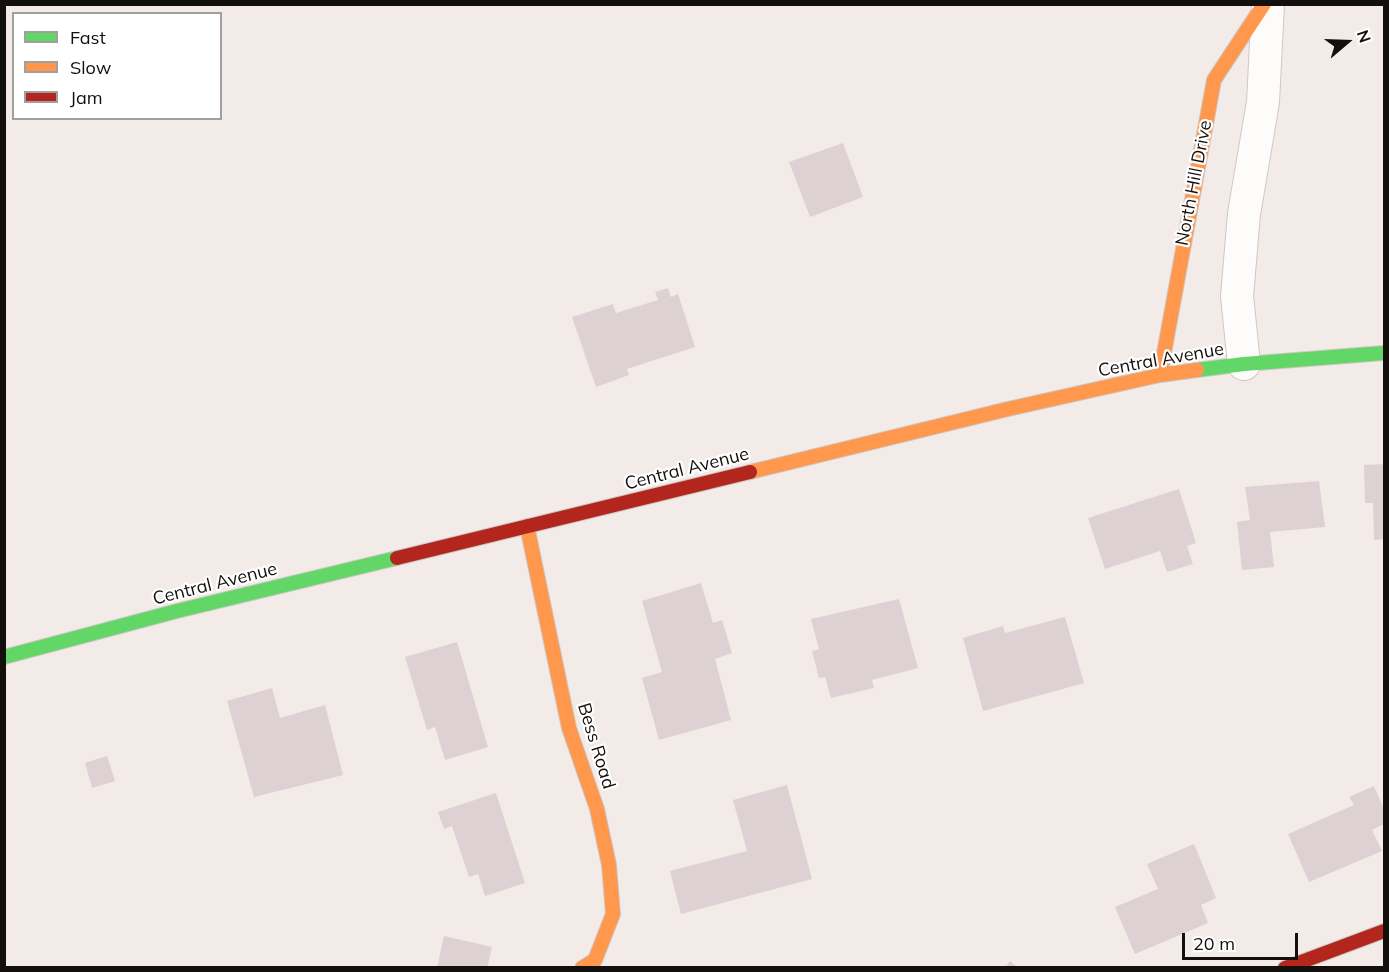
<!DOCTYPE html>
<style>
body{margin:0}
#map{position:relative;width:1389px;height:972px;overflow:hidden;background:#f2ebe7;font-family:Mulish,sans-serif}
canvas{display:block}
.frame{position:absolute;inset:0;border:6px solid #130f0c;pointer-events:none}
.legend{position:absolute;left:12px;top:12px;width:210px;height:108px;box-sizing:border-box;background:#fff;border:2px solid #a19f9e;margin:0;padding:8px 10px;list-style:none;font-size:18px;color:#130f0c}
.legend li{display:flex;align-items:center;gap:12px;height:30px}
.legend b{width:30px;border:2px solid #a19f9e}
.north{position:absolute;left:1317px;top:12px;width:60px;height:60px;-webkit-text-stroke:4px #fff;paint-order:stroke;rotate:71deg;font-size:16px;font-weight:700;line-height:24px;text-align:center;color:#130f0c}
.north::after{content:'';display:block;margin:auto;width:21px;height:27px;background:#130f0c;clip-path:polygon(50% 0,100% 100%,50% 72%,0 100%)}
.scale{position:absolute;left:1182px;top:933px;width:116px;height:27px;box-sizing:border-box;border:3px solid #130f0c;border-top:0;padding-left:8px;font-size:18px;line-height:21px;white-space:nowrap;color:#130f0c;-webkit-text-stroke:4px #fff;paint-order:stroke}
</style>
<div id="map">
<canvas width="1389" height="972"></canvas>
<div class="frame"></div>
<ul class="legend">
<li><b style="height:8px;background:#63d668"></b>Fast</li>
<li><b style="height:8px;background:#ff974d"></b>Slow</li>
<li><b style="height:8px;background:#b3261e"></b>Jam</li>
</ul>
<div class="north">N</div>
<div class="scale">20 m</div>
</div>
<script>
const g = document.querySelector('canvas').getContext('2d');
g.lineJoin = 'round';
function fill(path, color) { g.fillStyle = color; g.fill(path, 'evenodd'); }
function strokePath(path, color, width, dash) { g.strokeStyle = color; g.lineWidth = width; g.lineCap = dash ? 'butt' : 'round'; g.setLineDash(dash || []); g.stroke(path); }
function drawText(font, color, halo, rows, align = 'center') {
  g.font = font + ' Mulish,sans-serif'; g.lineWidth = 4.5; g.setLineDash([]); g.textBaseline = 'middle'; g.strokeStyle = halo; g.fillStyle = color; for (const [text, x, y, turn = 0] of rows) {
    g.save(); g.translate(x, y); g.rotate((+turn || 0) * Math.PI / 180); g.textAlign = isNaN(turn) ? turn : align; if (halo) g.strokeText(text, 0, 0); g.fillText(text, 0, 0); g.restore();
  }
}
const building = new Path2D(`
 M843 143 863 197 810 217 789 162Z
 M668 288 671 297 678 294 695 347 627 369 629 375 596 387 572 317 613 304 616 313 658 300 655 292Z
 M1384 464V539L1374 540 1373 503H1365L1364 465Z
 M1319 481 1325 527 1270 532 1274 567 1242 570 1237 522 1250 520 1245 487Z
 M1179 489 1196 543 1187 546 1193 564 1167 572 1160 551 1105 569 1088 518Z
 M701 583 713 623 722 620 732 653 715 659 731 720 659 740 642 678 662 672 642 601Z
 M899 599 918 668 872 680 874 688 831 698 825 677 819 678 812 651 819 649 811 619Z
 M1065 617 1084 683 983 711 963 638 1003 626 1005 633Z
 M457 642 488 747 445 760 435 727 427 730 405 657Z
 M272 688 280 718 325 705 343 775 254 797 227 701Z
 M107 756 115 781 92 788 85 763Z
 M787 785 812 879 681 914 670 871 747 851 733 800Z
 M1374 786 1384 809V824L1372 830 1382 851 1309 882 1288 834 1354 805 1349 797Z
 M496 793 525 883 485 896 478 874 469 877 452 826 444 829 438 812Z
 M1194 844 1216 898 1201 905 1208 923 1135 954 1115 907 1158 889 1147 864Z
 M444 936 492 947 487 968H437Z
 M1010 961 1018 968H1005Z`);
const street = new Path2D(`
 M1244 364 1237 296 1244 214 1263 102 1268 4`);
const fast = new Path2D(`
 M1197 370 1244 364 1384 353
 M4 657 177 611 397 558`);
const slow = new Path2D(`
 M1160 375 1214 80 1264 4
 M750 472 1008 409 1160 375 1197 370
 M527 526 569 728 597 809 609 865 613 914 595 960 582 968`);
const jam = new Path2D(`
 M397 558 750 472
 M1285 968 1384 931`);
const streetNames = [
 ["North Hill Drive",1194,183,-79],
 ["Central Avenue",1161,360,-10],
 ["Central Avenue",687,469,-14],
 ["Central Avenue",215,584,-14],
 ["Bess Road",596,746,73]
];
fill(building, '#ded1d3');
strokePath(street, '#cec8c4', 34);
strokePath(fast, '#cec8c4', 16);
strokePath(slow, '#cec8c4', 16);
strokePath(jam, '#cec8c4', 16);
strokePath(street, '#fdfcfb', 32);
strokePath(fast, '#63d668', 14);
strokePath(slow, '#ff974d', 14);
strokePath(jam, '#b3261e', 14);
drawText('18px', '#130f0c', '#fff', streetNames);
</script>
